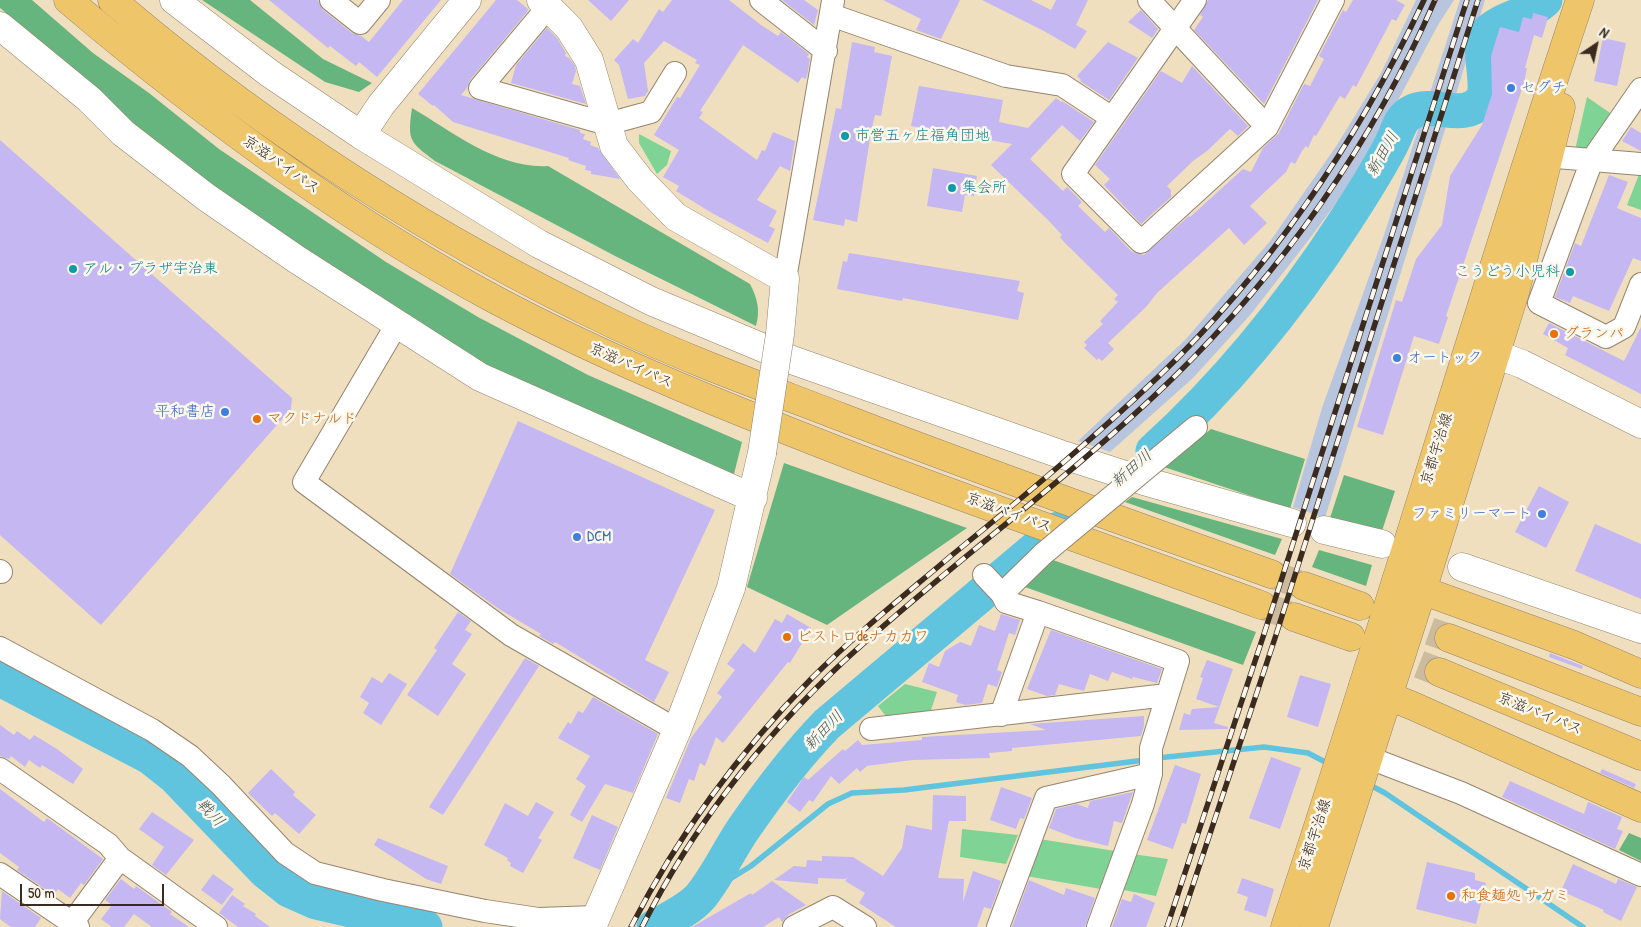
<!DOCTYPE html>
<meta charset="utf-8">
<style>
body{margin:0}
#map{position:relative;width:1641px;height:927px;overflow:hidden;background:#f0dfbf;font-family:"Patrick Hand",sans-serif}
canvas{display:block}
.north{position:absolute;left:1571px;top:20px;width:50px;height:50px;-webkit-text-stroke:4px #fbf7ec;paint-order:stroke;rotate:34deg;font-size:14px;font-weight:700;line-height:20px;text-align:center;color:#3b2a1e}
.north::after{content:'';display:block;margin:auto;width:18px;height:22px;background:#3b2a1e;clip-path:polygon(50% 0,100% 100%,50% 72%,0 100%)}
.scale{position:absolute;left:20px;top:884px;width:144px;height:22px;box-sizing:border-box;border:2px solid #3b2a1e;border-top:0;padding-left:6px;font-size:15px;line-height:18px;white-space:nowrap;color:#3b2a1e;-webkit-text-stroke:4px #fbf7ec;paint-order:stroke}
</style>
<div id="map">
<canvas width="1641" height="927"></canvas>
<div class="north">N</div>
<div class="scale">50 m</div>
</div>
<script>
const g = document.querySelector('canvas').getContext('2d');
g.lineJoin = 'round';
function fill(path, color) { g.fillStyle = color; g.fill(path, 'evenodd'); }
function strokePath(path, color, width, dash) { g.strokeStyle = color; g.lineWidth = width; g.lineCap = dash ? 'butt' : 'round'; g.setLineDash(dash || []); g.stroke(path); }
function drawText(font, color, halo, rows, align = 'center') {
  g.font = font + ' "Patrick Hand","Klee One",sans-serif'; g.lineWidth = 5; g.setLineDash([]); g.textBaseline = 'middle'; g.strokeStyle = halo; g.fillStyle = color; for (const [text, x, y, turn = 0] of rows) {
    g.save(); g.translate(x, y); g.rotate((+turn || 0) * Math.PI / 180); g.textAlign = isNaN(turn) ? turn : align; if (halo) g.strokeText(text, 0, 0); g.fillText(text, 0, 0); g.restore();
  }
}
const industrial = new Path2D(`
 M1416 0H1454L1438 25 1361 170 1307 242 1251 314 1193 378 1110 452 1078 441 1186 339 1271 240 1337 145 1381 73Z
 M1460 0H1485L1325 518 1293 507 1322 408 1384 235Z`);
const green = new Path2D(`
 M1587 97 1616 117 1586 150H1575Z
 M639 134 671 151 667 165 657 174 639 143Z
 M1640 172H1641V210L1627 205Z
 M905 684 937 692 930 713 888 719 878 706Z
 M962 829 1018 835 1006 864 960 857Z
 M1033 838 1115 851 1101 889 1020 875Z
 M1132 854 1168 859 1156 896 1118 889Z`);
const forest = new Path2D(`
 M0 0H32L93 53 149 93 219 149 386 262 478 317 588 375 742 442 734 474 477 362 435 336 207 184 125 121 104 95 0 8Z
 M202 0H250L323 59 372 83 359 92 325 82Z
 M412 108C453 132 498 169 548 166L750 284C758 299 760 311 756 326L617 257 435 161C410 142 407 141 412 108Z
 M1211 429 1305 459 1290 509 1164 467Z
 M784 463 967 528 827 625 747 587Z
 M1344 475 1395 491 1381 534 1330 518Z
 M1132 497 1282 539 1275 555 1125 502Z
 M1319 550 1372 565 1366 586 1312 567Z
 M1053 560 1256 632 1243 665 1025 587Z
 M1629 833 1641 838V861L1619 850Z`);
const stream = new Path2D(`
 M1157 758 1264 747 1308 753 1331 765
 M1368 784 1385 793 1583 927
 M701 897 751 866 828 804 852 793 904 790 1145 760`);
const river = new Path2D(`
 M1153 451C1227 384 1290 306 1344 223 1361 197 1377 172 1391 145 1395 137 1398 128 1402 121 1423 92 1460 126 1481 101 1492 89 1477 54 1485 35 1501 17 1527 17 1545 0
 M0 679 150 757 174 776 265 871 289 890 316 902 425 927
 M654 927C669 919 690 909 701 896 717 876 728 852 742 831 768 793 795 757 827 724L1059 529`);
const building = new Path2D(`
 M269 0H318L323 10 352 33 361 36 369 42 403 0H441L377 77 359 62 356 66 330 46 328 48Z
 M496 0H517L528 9 527 12 470 80 467 88 461 95 580 130V133L585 134 583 139 591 142 590 145 598 148 620 179 591 174V171L585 170 586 166 568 160 569 158 453 122 434 105 433 106 418 94Z
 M588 0H629L611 21Z
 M672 0H729L761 25 778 36 781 32 809 54 807 57 810 59 807 76 805 79 802 77 798 83 743 45 700 111 703 112 699 118 757 160 762 150 765 151 773 132 795 141 790 171 780 166 757 200 777 211 769 226 775 229 768 243 712 213 676 191 679 186 663 177 679 150 654 135 677 97 680 98 700 65 695 63 697 60 664 41 644 63 648 91 645 96 628 99 619 65 614 60 633 39 638 43 659 9 663 12Z
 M782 0H804L818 10 814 25Z
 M883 0H960L941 39 916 30 921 19Z
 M982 0H1031L1051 10 1056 0H1088L1076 25 1087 31 1075 49 1044 31Z
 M1208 0H1318L1264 104 1194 30 1203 17 1200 15Z
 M1353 0H1396L1405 5 1396 21 1392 19 1356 87 1353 85 1345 99 1340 96 1316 136 1314 135 1308 148 1306 146 1302 151 1295 164 1291 162 1286 172 1250 206 1267 223 1244 245 1229 228 1157 293 1146 307 1108 343 1114 349 1102 361 1099 358 1097 360 1084 348 1087 345 1084 342 1103 324 1100 321 1118 302 1114 299 1118 295 1064 242 1060 237 1062 235 1048 220 991 165 1012 144 911 126 919 86 1003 100 999 122 1028 128 1056 98 1061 102 1062 101 1094 122 1080 141 1062 125 1030 159 1063 191 1067 187 1082 202 1078 206 1105 232 1109 228 1132 252 1144 255 1189 216 1190 217 1243 169 1251 172 1263 148 1279 133 1304 84 1310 86 1324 59 1319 56 1343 10 1346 12Z
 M1141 10 1158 29 1152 38 1128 22Z
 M1533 13 1548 17 1542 38 1534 35 1525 68H1527L1524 83 1446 316 1448 317 1439 344 1414 336 1383 435 1357 427 1396 300 1402 302 1416 259 1442 225 1450 176 1482 125 1492 94 1491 56 1500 27 1519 32 1523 17 1532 19Z
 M547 28 557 38 566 53 565 56 569 58 575 66 576 71 572 84 580 86 586 104 511 83 516 65Z
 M1603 38 1626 43 1617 86 1594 81Z
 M852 42 875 47 874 52 892 56 881 116 875 115 871 132 857 222 845 219 844 226 813 220 836 108 841 109Z
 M1108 42 1138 58 1109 100 1080 81 1081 80 1077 76Z
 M1192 66 1248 126 1238 136 1230 129 1207 151 1193 161 1167 186 1171 190V197L1141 224 1104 185 1110 179 1095 165 1161 71 1182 83Z
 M1631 127 1641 133V151L1622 141Z
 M0 140 292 398 291 409 101 625 0 535Z
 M933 168 977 176 974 196 965 195 962 212 927 206Z
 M1609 175 1628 182 1617 208 1641 218V261L1633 258 1609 311 1573 296 1570 303 1555 297 1575 243 1581 246Z
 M849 253 1020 281 1017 291 1024 293 1018 320 903 298 902 301 837 289 843 261 847 262Z
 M1549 323 1624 361 1641 327V394L1565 355 1568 348 1543 334Z
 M518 421 715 510 645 660 669 672 654 702 555 642 553 644 539 636 541 634 499 609 450 574Z
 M1539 486 1569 502 1546 548 1515 532Z
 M1595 524 1641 544V599L1575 571Z
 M458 612 471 621 465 630 472 634 452 664 466 674 438 716 407 695 437 650 434 648Z
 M787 614 811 628 790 663 788 662 723 743 716 737 705 766 700 763 694 781 689 779 680 803 666 798 691 738 722 697 717 693 735 670 727 664 743 643 755 653 775 619 782 623Z
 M1001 614 1020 620 1015 635 1009 633 997 670 1002 672 997 687 988 684 982 703 965 705 956 702 958 695 922 682 929 663 939 667 945 651 960 642 971 646 979 625 995 631Z
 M1051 630 1162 669 1157 683 1133 677 1132 679 1112 672 1108 681 1090 674 1084 691 1059 684 1055 695 1047 696 1027 689Z
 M1550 653 1583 666 1582 669 1549 657Z
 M525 658 539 666 443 815 429 807Z
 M1207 660 1233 669 1214 723 1228 727V729L1179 730 1184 713 1190 715 1192 709 1219 707 1196 699 1203 678 1200 677Z
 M389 673 407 684 381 725 363 713 369 703 360 697 372 677 382 683Z
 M1300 675 1331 684 1318 727 1287 717Z
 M593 697 658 734 633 793 605 784 582 822 570 815 586 786 576 779 590 756 558 738 568 722 571 724 578 711 583 713Z
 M1144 716V726L1141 736 1012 748V751L989 753 990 758 912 760 867 766 860 772 857 768 839 784 831 776 813 802 809 800 800 812 787 802 804 777 808 780 843 749 845 751 858 740 862 745 922 740V737L1046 730 1030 724Z
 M0 725 14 735 17 731 30 740 34 735 57 749 83 769 73 784 42 765 40 768 29 760 25 767 11 756 9 759 0 756Z
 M1271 757 1301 768 1280 829 1249 818Z
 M1175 765 1201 774 1186 824 1182 823 1173 849 1147 840Z
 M271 769 295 792 293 795 316 815 299 834 275 813 272 816 248 793Z
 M1602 769 1636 784 1634 788 1600 773Z
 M1510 781 1584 814 1588 802 1622 817 1617 829 1623 831 1615 849 1502 797Z
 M1001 787 1032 798 1024 819 1020 818 1016 829 990 820Z
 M0 789 44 822 47 818 103 859 84 885 81 883 70 898 58 889 54 895 17 870 19 867 0 853Z
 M1133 792 1122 823 1114 821 1108 846 1075 838 1049 828 1056 809 1077 804 1088 808 1090 801Z
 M933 795 966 796V821H949L938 878 964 879 963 902 973 871 1001 881 991 909 984 907 977 927H896L859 903 865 893 845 881 848 877 845 879 818 878V884L774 880 794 866 806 867 807 860 822 861V856L853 857 883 876 902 848 906 825 932 830Z
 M536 802 554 812 538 838 542 840 523 873 510 866 511 863 507 860 508 858 484 845 505 803 528 816Z
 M152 812 194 840 166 875 152 865 164 847 139 829Z
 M592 815 618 827 600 870 573 858Z
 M378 838 448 866 441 884 426 879 374 845Z
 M1427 862 1475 873V880L1486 883 1476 924 1416 909Z
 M1573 864 1616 884 1618 879 1637 887 1621 921 1603 912 1604 910 1561 891Z
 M213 874 234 889 222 905 201 890Z
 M1242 878 1274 889 1266 917 1244 910 1248 897 1237 893Z
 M121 879 134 889 136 886 172 912 170 914 189 927H152L134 914 124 927H112L101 919 112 905 105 900Z
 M1029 880 1064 895 1066 888 1095 898 1085 927H1012Z
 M772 881 806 905 788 915 782 922 779 917 763 927H692L751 893 752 895Z
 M2 891 41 918 35 927H11L0 919Z
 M1134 894 1155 903 1146 927H1112L1122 899 1131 902Z
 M232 895 245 904 243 906 256 914 255 916 270 927H238L219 913Z`);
const motorwayTunnel = new Path2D(`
 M1271 574 1304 586
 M1261 605 1294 617
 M1390 617 1449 638
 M1380 649 1439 672`);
const minor = new Path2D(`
 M331 0 360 23 379 0
 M761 0 826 51
 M1149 0 1267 127
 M1195 0 1073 174 1141 242 1267 127 1333 0
 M548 7 480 88 607 124 651 112 675 73
 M831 15 1006 76 1062 85 1112 118
 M1641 89 1592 160 1539 303 1606 337 1624 327 1641 284
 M1532 155 1641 164
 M785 279 833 1
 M397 324 304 482 511 635 677 730
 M1161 456 1196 427
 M0 571 1 572
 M984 575 1002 594 1006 602 1038 612
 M1002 594 1043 554
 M0 648 152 730 190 756 221 785 285 853 315 873 383 890 485 911 538 919 596 917
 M1001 715 1038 612 1178 661 1151 748V774L1143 804 1098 927
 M871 729 1167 695
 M1354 752 1461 793 1641 875
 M0 769 108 844 120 858 216 927
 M0 874 78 927
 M69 927 120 858
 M794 927 833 907 865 927
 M998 927 1046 798 1151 774`);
const tertiary = new Path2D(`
 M174 0 269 73 361 135 539 244 651 301 792 360 1060 454 1144 481 1292 523
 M541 0 569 28 589 60 614 146 640 180 676 217 785 279 780 334
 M0 26 89 99 123 133 206 197 296 259 480 377 753 498
 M361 135 381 105 467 0
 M1473 346 1522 364 1641 424
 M1324 530 1382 544
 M1462 567 1641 629
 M592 927 677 730 731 588 762 453`);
const primary = new Path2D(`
 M1285 927C1388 619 1477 308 1580 0
 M1314 927 1422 591 1515 292 1561 107`);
const motorway = new Path2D(`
 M68 0C200 112 341 217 494 299 612 362 736 411 860 459 993 509 1128 556 1261 605
 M112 0C264 130 436 240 617 326 690 361 766 388 841 417 983 472 1128 523 1271 574
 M1396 581 1574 645 1641 674
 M1304 586 1360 606
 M1294 617 1351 637
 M1449 638 1641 712
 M1439 672 1641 756
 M1363 686 1413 706 1641 808`);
const rail = new Path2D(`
 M631 927C678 835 740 751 812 678 856 634 905 595 952 555 1022 498 1092 440 1158 377 1270 270 1358 140 1424 0
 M642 927C692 828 762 738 843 662 950 564 1068 480 1172 379 1282 272 1374 141 1435 0
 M1167 927 1264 634 1467 0
 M1179 927 1275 638 1478 0`);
const minorBridge = new Path2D(`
 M1043 554 1161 456`);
const tertiaryBridge = new Path2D(`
 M762 453 780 334`);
const markers = [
 [1511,88,5,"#3f7fe0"],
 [845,136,5,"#0f9aa8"],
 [952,188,5,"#0f9aa8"],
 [73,269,5,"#0f9aa8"],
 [1570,272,5,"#0f9aa8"],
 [1554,334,5,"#e8710a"],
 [1397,358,5,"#3f7fe0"],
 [225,412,5,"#3f7fe0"],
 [257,419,5,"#e8710a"],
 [1542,514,5,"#3f7fe0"],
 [577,537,5,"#3f7fe0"],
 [787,637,5,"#e8710a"],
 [1451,896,5,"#e8710a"]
];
const shopNames = [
 ["セグチ",1521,88],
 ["オートック",1407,358],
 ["平和書店",215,412,"right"],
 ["ファミリーマート",1532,514,"right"],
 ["DCM",587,537]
];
const cultureNames = [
 ["市営五ヶ庄福角団地",855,136],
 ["集会所",962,188],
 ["アル・プラザ宇治東",83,269],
 ["こうどう小児科",1560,272,"right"]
];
const streetNames = [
 ["京滋バイパス",281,165,35],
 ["京滋バイパス",631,366,24],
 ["京都宇治線",1437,449,-73],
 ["京滋バイパス",1009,513,20],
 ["京滋バイパス",1540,714,22],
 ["京都宇治線",1315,835,-72]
];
const foodNames = [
 ["グランパ",1564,334],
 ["マクドナルド",267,419],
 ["ビストロdeナカカワ",797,637],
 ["和食麺処 サガミ",1461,896]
];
const waterNames = [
 ["新田川",1383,154,-60],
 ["新田川",1132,469,-41],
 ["新田川",824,731,-46],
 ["戦川",210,813,47]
];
fill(industrial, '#b7c5de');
fill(green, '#7fd395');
fill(forest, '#67b57e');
strokePath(stream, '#60c4de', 5.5);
strokePath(river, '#60c4de', 35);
fill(building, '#c4b7f2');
strokePath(motorwayTunnel, '#ccbb9f', 28, [28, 14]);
strokePath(minor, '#96846e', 24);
strokePath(tertiary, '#96846e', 29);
strokePath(primary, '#96846e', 29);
strokePath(motorway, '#96846e', 29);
strokePath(minor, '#fff', 22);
strokePath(tertiary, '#fff', 28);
strokePath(primary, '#eec569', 28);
strokePath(motorway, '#eec569', 28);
strokePath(rail, '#3b2a1e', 5.5);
strokePath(rail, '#fbf7ec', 4, [11]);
strokePath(minorBridge, '#96846e', 24, []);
strokePath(tertiaryBridge, '#96846e', 29, []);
strokePath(minorBridge, '#fff', 22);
strokePath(tertiaryBridge, '#fff', 28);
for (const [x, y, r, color] of markers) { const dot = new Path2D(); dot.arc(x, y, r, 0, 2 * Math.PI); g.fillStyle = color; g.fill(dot); strokePath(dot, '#fbf7ec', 2); }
drawText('15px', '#366cbe', '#fbf7ec', shopNames, 'left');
drawText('15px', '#0d838f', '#fbf7ec', cultureNames, 'left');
drawText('15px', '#3b2a1e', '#fbf7ec', streetNames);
drawText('15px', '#c56008', '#fbf7ec', foodNames, 'left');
drawText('italic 16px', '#465858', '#fbf7ec', waterNames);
</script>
